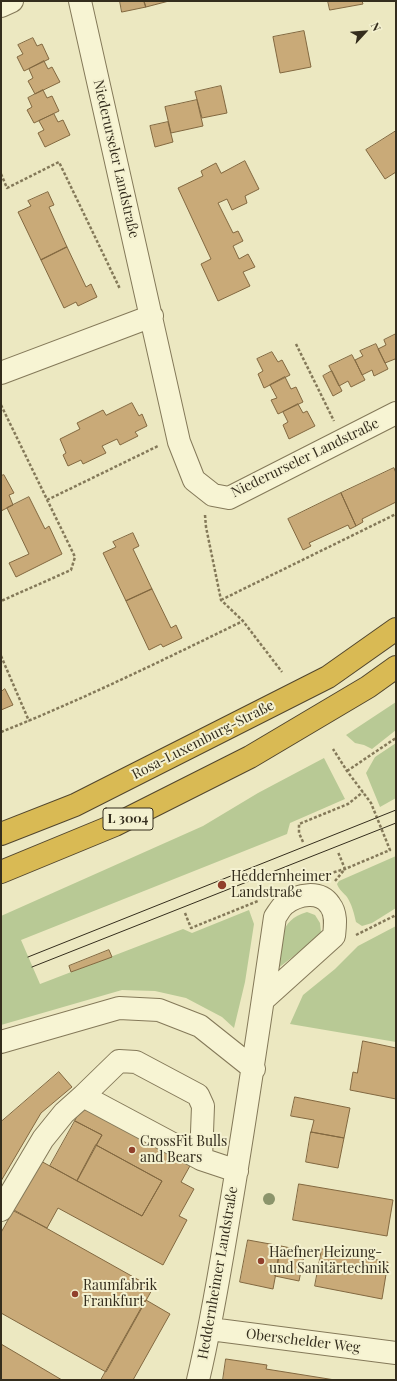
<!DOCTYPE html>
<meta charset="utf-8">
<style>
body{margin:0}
#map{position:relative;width:397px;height:1381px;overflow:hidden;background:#ece8c1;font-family:"Playfair Display",serif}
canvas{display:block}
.frame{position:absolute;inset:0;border:2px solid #342d1d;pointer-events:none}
.north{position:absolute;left:345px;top:12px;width:40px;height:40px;-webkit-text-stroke:3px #f4f1d0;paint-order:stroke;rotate:64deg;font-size:11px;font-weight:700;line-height:16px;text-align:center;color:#342d1d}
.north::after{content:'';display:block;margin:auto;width:14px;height:18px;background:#342d1d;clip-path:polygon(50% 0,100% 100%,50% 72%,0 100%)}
</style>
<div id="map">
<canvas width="397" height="1381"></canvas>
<div class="frame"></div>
<div class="north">N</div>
</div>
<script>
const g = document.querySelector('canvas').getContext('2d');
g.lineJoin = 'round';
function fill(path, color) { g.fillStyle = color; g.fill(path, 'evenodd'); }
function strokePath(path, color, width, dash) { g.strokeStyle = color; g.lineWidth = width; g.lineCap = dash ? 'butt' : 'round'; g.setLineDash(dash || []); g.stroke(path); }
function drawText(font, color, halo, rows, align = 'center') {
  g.font = font + ' "Playfair Display",serif'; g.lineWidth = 4; g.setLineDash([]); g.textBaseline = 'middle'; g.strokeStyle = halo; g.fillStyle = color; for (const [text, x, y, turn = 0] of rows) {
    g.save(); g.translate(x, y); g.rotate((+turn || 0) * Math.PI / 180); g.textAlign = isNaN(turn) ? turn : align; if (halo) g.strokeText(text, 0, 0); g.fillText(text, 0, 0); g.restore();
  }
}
const green = new Path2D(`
 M396 702V730L372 749 364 745 355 743 346 735Z
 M396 743V798L380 807 366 773 375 757Z
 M324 758 345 799 290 823 287 834 21 940 40 984 183 929 192 933 249 910 254 924 245 982 234 1028 222 1017 186 998 155 991 122 990 1 1025V916L203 826 258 793Z
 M396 856V908L372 923 362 926 356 922C354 913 352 905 347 897 344 893 339 890 337 884L339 881Z
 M307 912 315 915 320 923 321 932 317 941 299 952 277 969C281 943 278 920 307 912Z
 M396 926V1042L290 1024 303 995 335 969 358 946Z`);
const building = new Path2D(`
 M120 1H144L146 7 122 12Z
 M144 1H169L146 7Z
 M328 1H362L363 4 330 10Z
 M304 31 311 67 280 73 273 37Z
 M33 38 37 46 42 44 49 59 24 71 17 57 23 54 18 45Z
 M44 61 48 69 52 67 60 82 35 94 28 81 33 78 29 69Z
 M221 86 227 113 202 118 195 92Z
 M43 90 47 98 52 96 59 111 34 123 27 110 32 107 28 98Z
 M197 100 203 126 171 133 165 107Z
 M54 114 58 122 63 120 70 135 45 147 38 133 44 130 39 121Z
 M168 122 173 142 155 147 150 126Z
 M396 131V172L385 179 366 150Z
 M245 161 259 189 245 196 247 203 232 210 227 199 218 203 233 233 238 231 243 241 233 246 239 259 248 254 255 267 243 272 250 286 218 301 201 264 211 259 178 188 203 176 201 171 216 163 221 173Z
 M48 192 54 205 49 207 67 247 41 260 18 212 31 206 28 201Z
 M67 247 86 287 91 284 97 297 78 306 76 302 64 308 41 260Z
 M396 334V361L395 359 385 363 378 349 386 345 384 340Z
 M376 344 388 369 374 376 372 370 362 375 355 360 363 356 360 351Z
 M272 352 278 362 282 360 290 375 264 388 258 374 263 371 257 359Z
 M352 355 365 380 351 387 348 381 339 386 329 366Z
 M332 371 342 391 333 396 323 376Z
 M285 377 291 389 296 387 303 402 278 414 271 400 277 398 270 385Z
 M132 403 139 416 142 414 147 426 135 432 138 436 120 445 117 439 102 446 106 453 83 464 81 460 68 466 63 455 66 453 60 439 80 429 77 423 103 410 106 415Z
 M298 404 303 413 307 411 315 426 289 439 283 425 288 422 283 412Z
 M394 468 396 473V502L362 519 363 522 356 526 341 493Z
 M4 475 14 493 9 495 13 505 1 511V476Z
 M341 493 356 526 350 529 348 525 309 543 311 546 303 550 288 519Z
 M29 497 45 529 49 526 62 554 16 577 9 563 29 554 7 508Z
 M133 533 139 546 133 549 152 589 126 601 103 553 116 547 113 542Z
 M152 589 171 628 176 625 182 638 163 647 161 644 149 650 126 601Z
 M5 689 13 705 1 710V692Z
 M109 950 112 957 71 972 69 966Z
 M363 1041 396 1048V1099L350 1090 353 1072 357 1073Z
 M59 1072 72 1087 41 1113 1 1181V1122Z
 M295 1097 350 1108 344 1138 311 1132 314 1120 291 1116Z
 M84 1105 191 1164 181 1182 194 1189 179 1216 187 1220 163 1265 58 1208 47 1228 10 1209 37 1159 142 1216 162 1181 96 1145 102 1135 75 1121Z
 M75 1121 102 1135 77 1181 50 1166Z
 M311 1132 344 1138 338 1168 306 1162Z
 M96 1145 162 1181 142 1216 77 1181Z
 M299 1184 393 1200 387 1236 293 1220Z
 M14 1210 153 1288 106 1372 1 1313V1233Z
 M248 1240 281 1246 273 1289 240 1282Z
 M281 1246 305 1251 299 1281 275 1276Z
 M322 1249 388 1262 382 1299 315 1286Z
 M146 1300 170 1314 133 1380H101Z
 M1 1344 62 1380H1Z
 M226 1359 267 1365 266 1369 335 1380H223Z`);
const path = new Path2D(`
 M1 174 7 188 59 162 120 289
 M296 344 334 421
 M1 405 75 557 71 570 1 601
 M47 500 158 446
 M205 515 206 527 221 600 243 621 282 672
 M221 600 396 514
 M1 656 29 721
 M1 732C84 699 163 660 243 621
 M347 771 396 738
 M303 842 299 833V824L348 804 363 792
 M324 875 345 869 390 850 371 803 347 771 333 749
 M335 881 345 869 338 852
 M185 913 191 928 258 901
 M356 935 396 915`);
const minor = new Path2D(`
 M80 1 179 442 194 480 213 495 229 498 396 413
 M1 6 12 1
 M1 373 152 316
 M1 1042 119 1008 159 1010 200 1026 254 1069
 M201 1159 83 1096 119 1061 136 1062 198 1095 203 1106 201 1159 237 1171
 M1 1210 43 1139 64 1113 83 1096
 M210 1329 396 1353
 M198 1380C212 1322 221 1263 231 1204 247 1109 261 1013 275 917 278 913 281 907 285 904 298 894 320 890 330 905 337 914 335 926 334 936L263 1000`);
const highway = new Path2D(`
 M1 834 75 805 328 677 396 629
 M1 872 115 825 250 757 368 687 396 667`);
const tram = new Path2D(`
 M28 957 396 810
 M32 967 396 823`);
const trees = [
 [269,1199]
];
const markers = [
 [222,885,5,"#91402c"],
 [132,1150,4,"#91402c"],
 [261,1261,4,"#91402c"],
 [75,1294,4,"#91402c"]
];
const shields = [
 [128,819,50]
];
const shieldNames = [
 ["L 3004",128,819]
];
const streetNames = [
 ["Niederurseler Landstraße",116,159,77],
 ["Niederurseler Landstraße",305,458,-26],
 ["Rosa-Luxemburg-Straße",203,740,-27],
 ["Heddernheimer Landstraße",218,1273,-80],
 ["Oberschelder Weg",303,1341,7]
];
const poiNames = [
 ["Heddernheimer",231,877],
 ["Landstraße",231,893],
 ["CrossFit Bulls",140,1142],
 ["and Bears",140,1158],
 ["Haefner Heizung-",269,1253],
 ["und Sanitärtechnik",269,1269],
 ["Raumfabrik",83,1286],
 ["Frankfurt",83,1302]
];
fill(green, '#b8c995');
fill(building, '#c9aa78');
strokePath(building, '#826840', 1);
strokePath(minor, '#847959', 24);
strokePath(highway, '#52462d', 24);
strokePath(path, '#847959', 2.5, [3, 2]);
strokePath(minor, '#f7f4d3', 22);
strokePath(highway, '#d9ba54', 22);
strokePath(tram, '#342d1d', 1);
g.fillStyle = '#8b946b';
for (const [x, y] of trees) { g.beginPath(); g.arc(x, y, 6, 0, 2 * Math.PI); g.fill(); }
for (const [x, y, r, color] of markers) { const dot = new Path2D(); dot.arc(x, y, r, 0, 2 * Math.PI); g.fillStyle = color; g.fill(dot); strokePath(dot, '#f4f1d0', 1.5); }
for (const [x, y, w] of shields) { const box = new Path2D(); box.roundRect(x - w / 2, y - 11, w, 22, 3); g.fillStyle = '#f4f1d0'; g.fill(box); strokePath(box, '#342d1d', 1); }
drawText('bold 13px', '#342d1d', null, shieldNames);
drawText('14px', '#342d1d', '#f4f1d0', streetNames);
drawText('14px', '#342d1d', '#f4f1d0', poiNames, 'left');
</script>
